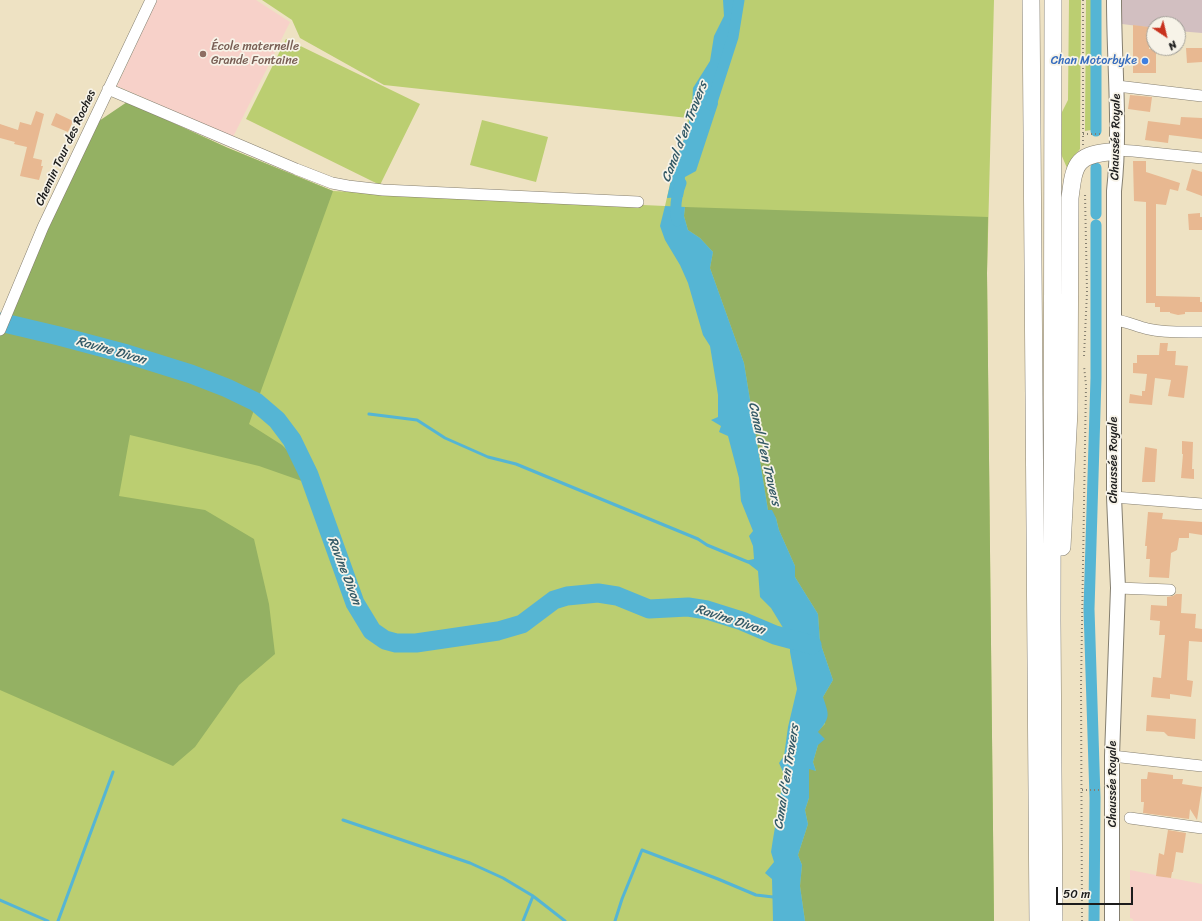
<!DOCTYPE html>
<meta charset="utf-8">
<style>
body{margin:0}
#map{position:relative;width:1202px;height:921px;overflow:hidden;background:#eee2c3;font-family:Sriracha,sans-serif}
canvas{display:block}
.north{position:absolute;left:1146px;top:16px;width:40px;height:40px;box-sizing:border-box;background:#f7f3e8;border:1px solid #9f9d96;border-radius:50%;rotate:145deg;font-size:11px;font-weight:700;line-height:16px;text-align:center;color:#1c1c1c}
.north::after{content:'';display:block;margin:auto;width:14px;height:18px;background:#c8321e;clip-path:polygon(50% 0,100% 100%,50% 72%,0 100%)}
.scale{position:absolute;left:1056px;top:887px;width:77px;height:18px;box-sizing:border-box;border:2px solid #1c1c1c;border-top:0;padding-left:5px;font-size:12px;line-height:14px;white-space:nowrap;color:#1c1c1c;-webkit-text-stroke:3px #f7f3e8;paint-order:stroke}
</style>
<div id="map">
<canvas width="1202" height="921"></canvas>
<div class="north">N</div>
<div class="scale">50 m</div>
</div>
<script>
const g = document.querySelector('canvas').getContext('2d');
g.lineJoin = 'round';
function fill(path, color) { g.fillStyle = color; g.fill(path, 'evenodd'); }
function strokePath(path, color, width, dash) { g.strokeStyle = color; g.lineWidth = width; g.lineCap = dash ? 'butt' : 'round'; g.setLineDash(dash || []); g.stroke(path); }
function drawText(font, color, halo, rows, align = 'center') {
  g.font = font + ' Sriracha,sans-serif'; g.lineWidth = 3.5; g.setLineDash([]); g.textBaseline = 'middle'; g.strokeStyle = halo; g.fillStyle = color; for (const [text, x, y, turn = 0] of rows) {
    g.save(); g.translate(x, y); g.rotate((+turn || 0) * Math.PI / 180); g.textAlign = isNaN(turn) ? turn : align; if (halo) g.strokeText(text, 0, 0); g.fillText(text, 0, 0); g.restore();
  }
}
const built = new Path2D(`
 M157 0H256L290 22 233 137 117 86Z
 M1130 870 1202 884V921H1133V919L1130 918Z`);
const industrial = new Path2D(`
 M1114 0H1202V33L1178 31V24H1154V28L1114 23Z`);
const green = new Path2D(`
 M262 0H994L987 273 994 921H0V330L127 102 228 148 333 191 665 206 675 162 686 134 688 118 384 85 300 38 292 20Z
 M1069 0H1081L1080 149 1074 156 1067 168 1061 154 1060 116 1068 100Z
 M1086 0H1091V130L1085 131Z
 M286 39 420 104 380 185 246 119Z
 M482 120 548 137 536 182 470 165Z`);
const forest = new Path2D(`
 M127 102 228 148 333 191 249 424 282 445 303 466 316 486 259 466 130 435 119 496 205 510 254 539 269 604 275 654 239 685 195 747 173 766 0 690V330L99 121Z
 M685 207 988 217 987 273 994 921H805L800 886 802 865 798 855 808 824 805 810 809 798V768L816 771 813 762 818 745 817 732 825 724 823 697 833 680 820 642 818 614 795 577V566L779 530 776 518 768 510 744 363 710 268 713 252 700 238 688 230 684 216Z`);
const water = new Path2D(`
 M723 0H739L725 75 715 88 718 104 696 171 685 177 683 197 667 198 675 162 686 134 692 108 693 88 710 61 714 36 724 16Z
 M665 206 685 207 684 216 688 230 700 238 713 252 710 268 744 363 768 510H772L776 518 779 530 795 566V577L818 614 820 642 833 680 823 697C829 715 831 717 818 732L825 739 818 745 813 762 816 771 809 769V798L805 810 808 824 798 855 802 865 800 886 805 921H773L772 879 765 873 774 862 771 852 773 839 784 774 779 763 784 756 788 727 797 689 790 652V645L785 631 771 608 760 597 758 571 745 561 754 559 753 546 749 536 753 531 741 501 739 478 728 436 719 432 721 426 711 420 718 417V395L710 346 703 335 688 283 680 265 665 240 660 226Z`);
const stream = new Path2D(`
 M369 414 417 420 445 438 488 457 516 464 698 539 707 545 748 562
 M343 820 470 863 503 878 533 896 565 921
 M0 900 48 921
 M58 921 113 772
 M523 921 533 896
 M615 921 622 899 642 850 718 879 756 895 773 897`);
const canal = new Path2D(`
 M1096 0V131
 M711 105 733 37 739 0
 M1096 168V214
 M677 221C674 207 676 196 681 183
 M1094 921 1095 798 1089 609 1096 378V225`);
const river = new Path2D(`
 M0 322 59 336 127 354 191 374 227 388 256 402 277 420 292 440 309 475 355 603 372 631 385 640 396 643H416L498 631 522 624 554 600 567 596 598 593 617 596 649 609 688 607 707 610 742 621 775 635 812 645`);
const building = new Path2D(`
 M1133 25 1149 27V49H1156V73H1133Z
 M1186 48H1202V62L1187 63Z
 M1130 95 1152 97 1150 112 1128 109Z
 M36 111 44 114 33 158 42 160 41 166H43L39 180 20 176 27 147 14 144 15 142 0 138V124L18 130 20 122 31 125Z
 M56 113 73 121 68 132 51 125Z
 M1181 117 1202 118V139L1169 135 1168 143 1145 140 1148 121 1180 125Z
 M1133 161H1146V172L1180 183 1178 191 1170 189 1166 205 1156 204V296L1200 297V302H1202V312H1185V314L1178 315 1170 313V312H1160V307H1155V303H1146V202L1134 201Z
 M1192 169 1202 172V196L1186 190Z
 M1200 213V217H1202V230H1189L1188 214Z
 M1160 343H1168L1167 351H1176L1175 365 1188 366 1184 398 1168 396 1171 380 1155 378 1152 405 1129 403 1130 394 1142 396V391H1145L1147 374 1133 373V363H1137V355H1159Z
 M1182 441 1193 442 1192 469H1194V479L1181 478 1183 454H1182Z
 M1145 447 1157 449 1155 482H1142Z
 M1148 512 1163 513 1162 519 1202 522V535L1189 533V538H1179L1177 550 1171 553 1169 578 1149 577 1150 559H1146L1147 546H1145Z
 M1176 594H1182L1181 613 1196 614 1195 628 1202 629V642L1189 641 1187 680 1193 681 1191 697 1170 694V699L1151 697 1153 677 1161 678 1165 635H1159L1160 621 1150 620 1151 605 1167 606V597L1173 596Z
 M1147 715 1196 719 1195 739 1168 736 1164 732 1146 731Z
 M1148 772 1173 775V779H1183L1182 784 1202 787 1197 820 1190 809 1189 819 1143 813 1144 802H1141V779H1147Z
 M1168 830 1186 833 1183 853 1176 852 1173 872H1172L1171 878 1156 876 1159 853 1164 855Z`);
const path = new Path2D(`
 M1083 134H1103
 M1083 145V0
 M1084 356 1087 292 1085 194
 M1082 790H1101
 M1082 921 1081 685 1086 385 1084 366`);
const minor = new Path2D(`
 M1117 86 1202 96
 M108 89 296 169 332 183 348 186 383 190 638 202
 M1110 152 1117 150 1133 151 1202 158
 M1114 320C1127 321 1135 326 1148 329 1166 333 1184 332 1202 332
 M0 330 43 227 151 0
 M1114 497 1202 504
 M1118 588 1170 590
 M1112 756 1202 766
 M1130 818 1202 828`);
const major = new Path2D(`
 M1112 921V756L1118 588 1114 497V191C1121 128 1114 64 1114 0`);
const highway = new Path2D(`
 M1031 0 1038 921
 M1053 0 1052 620 1054 921
 M1062 547 1069 411 1070 198C1074 166 1075 155 1109 152`);
const markers = [
 [203,54,4,"#8d6e63"],
 [1145,61,4,"#3f7fe0"]
];
const educationNames = [
 ["École maternelle",211,47],
 ["Grande Fontaine",211,61]
];
const shopNames = [
 ["Chan Motorbyke",1137,61]
];
const streetNames = [
 ["Chaussée Royale",1116,137,-89],
 ["Chemin Tour des Roches",66,148,-65],
 ["Chaussée Royale",1114,460,-90],
 ["Chaussée Royale",1113,784,-90]
];
const waterNames = [
 ["Canal d'en Travers",685,132,-69],
 ["Ravine Divon",111,351,16],
 ["Canal d'en Travers",764,454,77],
 ["Ravine Divon",344,571,69],
 ["Ravine Divon",730,620,18],
 ["Canal d'en Travers",787,777,-81]
];
fill(built, '#f7d1c9');
fill(industrial, '#d2bfc1');
fill(green, '#bbce71');
fill(forest, '#94b163');
fill(water, '#55b5d4');
strokePath(stream, '#55b5d4', 3);
strokePath(canal, '#55b5d4', 11);
strokePath(river, '#55b5d4', 19);
fill(building, '#e8b891');
strokePath(minor, '#857f70', 12);
strokePath(major, '#857f70', 16);
strokePath(highway, '#857f70', 18);
strokePath(path, '#857f70', 2, [1, 3]);
strokePath(minor, '#fff', 11);
strokePath(major, '#fff', 14);
strokePath(highway, '#fff', 17);
for (const [x, y, r, color] of markers) { const dot = new Path2D(); dot.arc(x, y, r, 0, 2 * Math.PI); g.fillStyle = color; g.fill(dot); strokePath(dot, '#f7f3e8', 1.5); }
drawText('12px', '#785e54', '#f7f3e8', educationNames, 'left');
drawText('12px', '#366cbe', '#f7f3e8', shopNames, 'right');
drawText('12px', '#1c1c1c', '#f7f3e8', streetNames);
drawText('italic 13px', '#335966', '#f7f3e8', waterNames);
</script>
